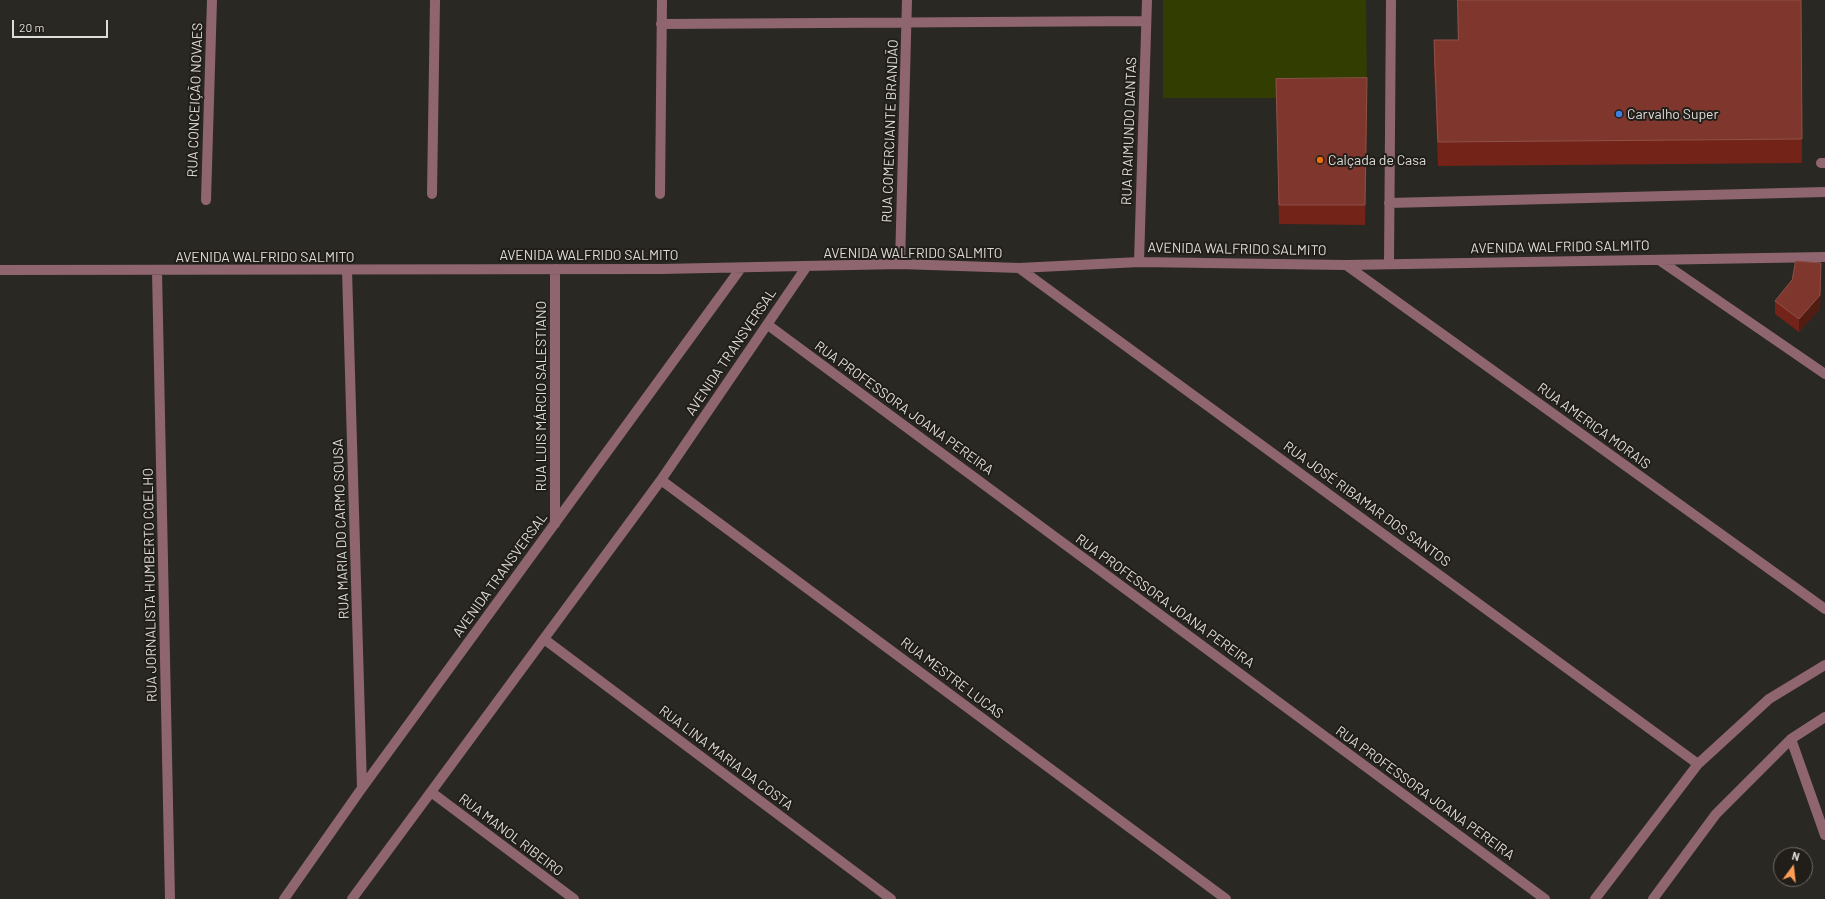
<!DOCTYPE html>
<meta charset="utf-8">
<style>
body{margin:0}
#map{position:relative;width:1825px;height:899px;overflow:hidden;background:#2a2822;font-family:Barlow,sans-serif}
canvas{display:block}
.north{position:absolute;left:1773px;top:847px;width:40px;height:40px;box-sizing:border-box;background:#211e19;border:1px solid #6d6a66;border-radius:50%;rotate:15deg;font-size:11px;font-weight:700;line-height:16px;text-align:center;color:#dfddda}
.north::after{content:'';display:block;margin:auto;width:14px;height:18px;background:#fc9d54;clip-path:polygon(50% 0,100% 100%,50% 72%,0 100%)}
.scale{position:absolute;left:12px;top:20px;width:96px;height:18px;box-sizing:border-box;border:2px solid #dfddda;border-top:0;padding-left:5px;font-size:12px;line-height:14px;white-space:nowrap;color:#dfddda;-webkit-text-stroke:3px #211e19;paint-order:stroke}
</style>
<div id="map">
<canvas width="1825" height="899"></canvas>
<div class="north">N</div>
<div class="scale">20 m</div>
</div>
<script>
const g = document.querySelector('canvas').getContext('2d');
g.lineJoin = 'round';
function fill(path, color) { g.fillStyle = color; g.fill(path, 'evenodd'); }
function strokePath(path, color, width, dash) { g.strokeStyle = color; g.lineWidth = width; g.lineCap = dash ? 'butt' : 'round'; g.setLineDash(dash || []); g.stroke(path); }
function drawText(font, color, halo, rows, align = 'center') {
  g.font = font + ' Barlow,sans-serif'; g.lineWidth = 4; g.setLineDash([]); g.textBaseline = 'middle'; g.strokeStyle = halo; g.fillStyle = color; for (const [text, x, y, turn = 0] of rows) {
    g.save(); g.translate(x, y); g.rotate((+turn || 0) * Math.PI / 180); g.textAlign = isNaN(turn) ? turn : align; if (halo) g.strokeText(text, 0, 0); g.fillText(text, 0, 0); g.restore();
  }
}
const green = new Path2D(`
 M1163 0H1366L1367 98H1163Z`);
const minor = new Path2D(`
 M661 24 1146 21
 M1821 163H1825
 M432 194 435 0
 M660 194 662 0
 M206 200 212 0
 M1389 203 1825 192
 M1659 260 1825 374
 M1139 262 1147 0
 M900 264 907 0
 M1389 264 1391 0
 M1346 265 1825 609
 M1019 268 1698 764
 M0 270 661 269 900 264 1019 268 1139 262 1346 265 1825 257
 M347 270 362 788
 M157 271 170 899
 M768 325 1545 899
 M661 480 1226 899
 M555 524V269
 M544 639 891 899
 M1791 739 1825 835
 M431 792 574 899
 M284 899 362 788 741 268
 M352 899 661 480 807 266
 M1595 899 1698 764 1769 699 1825 665
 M1653 899 1716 814 1791 739 1825 717`);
const wall = new Path2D(`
 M1457 0H1801L1802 163 1438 166 1434 65V40H1458Z
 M1276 79 1367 98 1365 225 1279 224Z
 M1821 276 1820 309 1799 332 1775 314V301Z`);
const shadedWall = new Path2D(`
 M1821 263 1820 309 1799 332V319Z`);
const building = new Path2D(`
 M1458 0H1801L1802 139 1438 142 1434 40H1458Z
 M1367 78 1365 205H1279L1276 79Z
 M1796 261 1821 263 1820 295 1799 319 1775 301 1792 280Z`);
const markers = [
 [1619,114,4,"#3f7fe0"],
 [1320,160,4,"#e8710a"]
];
const streetNames = [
 ["RUA CONCEIÇÃO NOVAES",195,100,-88],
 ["RUA COMERCIANTE BRANDÃO",890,131,-88],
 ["RUA RAIMUNDO DANTAS",1129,131,-88],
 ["AVENIDA WALFRIDO SALMITO",1560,247,-1],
 ["AVENIDA WALFRIDO SALMITO",1237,249,1],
 ["AVENIDA WALFRIDO SALMITO",913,253],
 ["AVENIDA WALFRIDO SALMITO",589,255],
 ["AVENIDA WALFRIDO SALMITO",265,257],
 ["AVENIDA TRANSVERSAL",731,352,-56],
 ["RUA LUIS MÁRCIO SALESTIANO",541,396,-90],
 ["RUA PROFESSORA JOANA PEREIRA",904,408,36],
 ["RUA AMERICA MORAIS",1594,426,36],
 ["RUA JOSÉ RIBAMAR DOS SANTOS",1367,504,36],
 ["RUA MARIA DO CARMO SOUSA",341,529,-92],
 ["AVENIDA TRANSVERSAL",500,575,-54],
 ["RUA JORNALISTA HUMBERTO COELHO",150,585,-91],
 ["RUA PROFESSORA JOANA PEREIRA",1165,601,36],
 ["RUA MESTRE LUCAS",952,678,37],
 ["RUA LINA MARIA DA COSTA",726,758,37],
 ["RUA PROFESSORA JOANA PEREIRA",1425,793,36],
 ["RUA MANOL RIBEIRO",511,835,37]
];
const poiNames = [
 ["Carvalho Super",1627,114],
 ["Calçada de Casa",1328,160]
];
fill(green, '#323d01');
strokePath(minor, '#8f6670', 10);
fill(wall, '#732318');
fill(shadedWall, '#511d13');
fill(building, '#7f372d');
strokePath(building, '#8e5148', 1);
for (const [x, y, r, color] of markers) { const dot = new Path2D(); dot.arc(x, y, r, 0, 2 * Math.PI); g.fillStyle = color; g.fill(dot); strokePath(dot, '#211e19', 1.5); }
drawText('14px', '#dfddda', '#211e19', streetNames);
drawText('14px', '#dfddda', '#211e19', poiNames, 'left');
</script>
